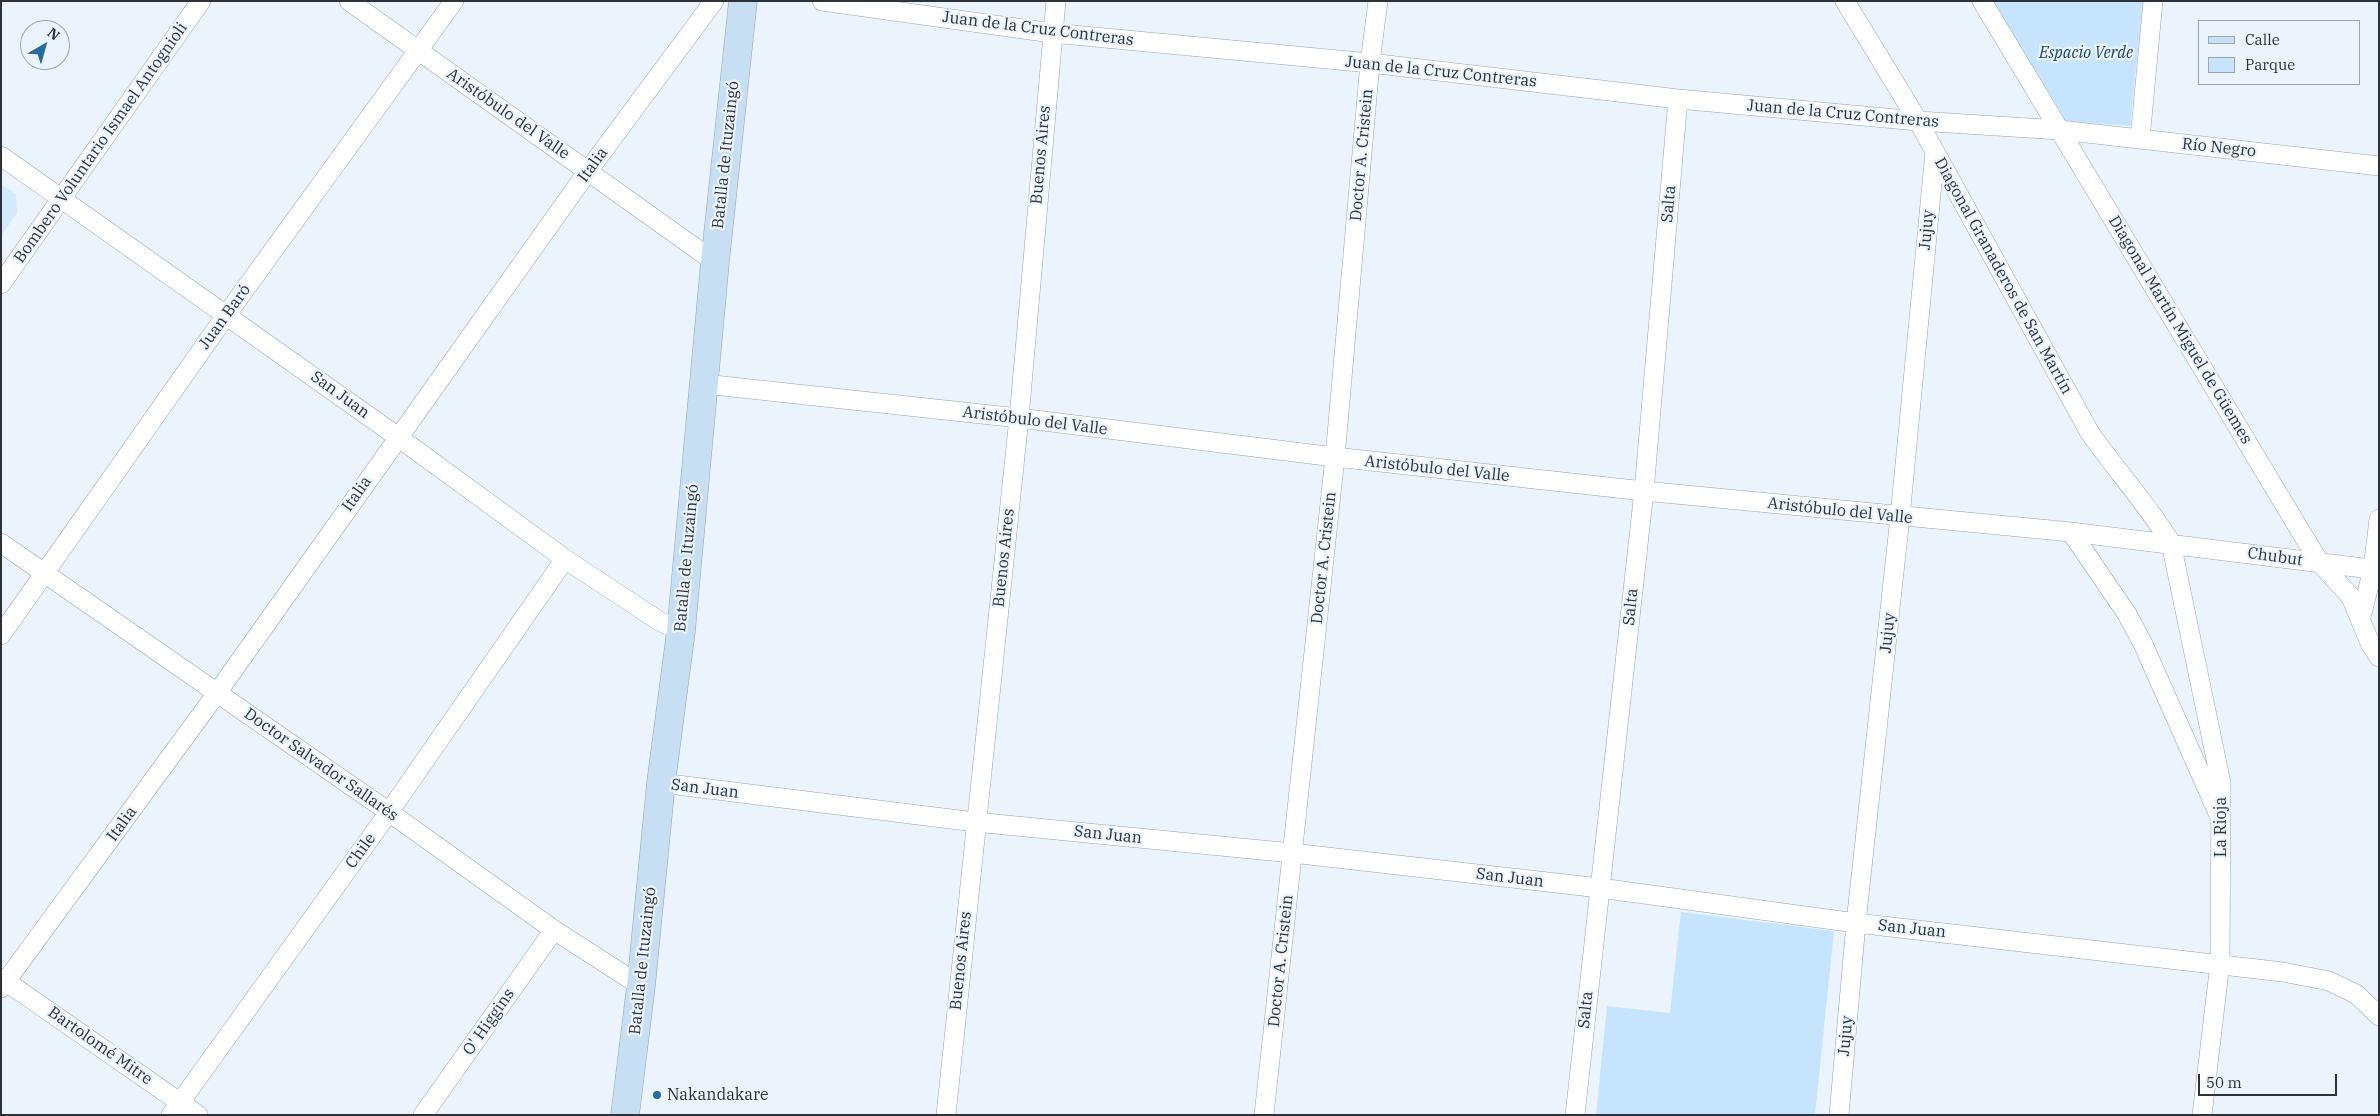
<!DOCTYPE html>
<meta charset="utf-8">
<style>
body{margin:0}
#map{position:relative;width:2380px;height:1116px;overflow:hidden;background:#ebf4fd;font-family:"IBM Plex Serif",serif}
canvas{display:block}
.frame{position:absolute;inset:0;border:2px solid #2c3238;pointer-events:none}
.legend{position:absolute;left:2198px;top:20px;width:162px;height:65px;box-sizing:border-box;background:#ebf4fd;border:1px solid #9fa6ae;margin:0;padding:6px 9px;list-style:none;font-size:15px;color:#2c3238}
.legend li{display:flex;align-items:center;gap:10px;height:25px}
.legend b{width:25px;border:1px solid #9fa6ae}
.north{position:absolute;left:20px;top:20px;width:50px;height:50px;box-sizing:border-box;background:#ebf4fd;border:1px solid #9fa6ae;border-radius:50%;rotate:38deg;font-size:14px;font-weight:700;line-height:20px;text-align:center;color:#2c3238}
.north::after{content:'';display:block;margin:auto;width:18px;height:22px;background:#286ca1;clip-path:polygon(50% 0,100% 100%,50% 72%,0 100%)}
.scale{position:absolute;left:2198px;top:1074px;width:139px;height:22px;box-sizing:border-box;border:2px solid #2c3238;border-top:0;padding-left:6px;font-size:15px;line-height:18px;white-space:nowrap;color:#2c3238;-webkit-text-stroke:4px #ebf4fd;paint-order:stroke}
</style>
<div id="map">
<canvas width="2380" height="1116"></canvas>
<div class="frame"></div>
<ul class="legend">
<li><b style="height:6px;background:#c7dff3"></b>Calle</li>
<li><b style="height:14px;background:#c7e4ff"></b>Parque</li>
</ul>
<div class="north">N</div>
<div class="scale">50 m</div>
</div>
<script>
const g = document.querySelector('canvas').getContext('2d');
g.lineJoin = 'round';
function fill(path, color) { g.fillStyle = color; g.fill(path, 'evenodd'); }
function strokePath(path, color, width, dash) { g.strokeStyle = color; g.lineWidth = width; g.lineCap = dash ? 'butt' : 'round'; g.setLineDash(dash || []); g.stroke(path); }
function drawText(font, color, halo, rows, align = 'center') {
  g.font = font + ' "IBM Plex Serif",serif'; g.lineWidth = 4.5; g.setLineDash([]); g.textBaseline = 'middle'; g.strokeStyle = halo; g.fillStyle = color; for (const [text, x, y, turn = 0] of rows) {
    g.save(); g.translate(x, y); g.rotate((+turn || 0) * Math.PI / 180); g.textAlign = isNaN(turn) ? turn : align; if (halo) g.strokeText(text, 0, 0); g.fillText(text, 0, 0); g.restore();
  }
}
const built = new Path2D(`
 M1 184 16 194 17 213 1 236Z`);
const green = new Path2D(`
 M1993 1H2143L2130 126 2066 121Z
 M1681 912 1834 931 1815 1115H1596L1607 1006 1670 1013Z`);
const minor = new Path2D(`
 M349 1 715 262
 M822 1 1052 33 1370 63 1678 99 1918 121 2060 130 2379 166
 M1845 1 1918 121 2090 433C2116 470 2147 504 2171 543L2221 783 2220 963 2202 1115
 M1982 1 2301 532 2320 563 2351 597 2370 643 2379 657
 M2140 139 2153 1
 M1 156 398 437 565 559 659 621 681 631
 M1 284 201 1
 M704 384 1019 418 1335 457 1644 491 2071 532 2379 570
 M2071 532 2127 614 2143 644 2218 813
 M1 543 389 812 554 930 641 986
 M2361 617 2373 569 2379 519
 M1 635 227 314 454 1
 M661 783 975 822 1292 853 1600 888 1856 923 2283 972 2329 981 2356 994 2379 1016
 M1 978 198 1115
 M1 988 217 693 588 171 714 1
 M171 1115 389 812 565 559
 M423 1115 554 930
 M946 1115 1019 418 1056 1
 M1264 1115 1335 457 1370 63 1378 1
 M1575 1115 1644 491 1678 99
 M1839 1115 1856 923 1900 517 1935 152`);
const secondary = new Path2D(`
 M625 1115 641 986 661 783 681 631 715 262 743 1`);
const markers = [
 [657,1095,5,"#286ca1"]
];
const streetNames = [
 ["Juan de la Cruz Contreras",1038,29,7],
 ["Juan de la Cruz Contreras",1441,72,6],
 ["Aristóbulo del Valle",508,114,35],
 ["Juan de la Cruz Contreras",1843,114,5],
 ["Bombero Voluntario Ismael Antognioli",101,143,-55],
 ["Río Negro",2219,148,6],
 ["Batalla de Ituzaingó",726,155,-84],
 ["Buenos Aires",1041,155,-85],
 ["Doctor A. Cristein",1362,155,-85],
 ["Italia",593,165,-54],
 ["Salta",1669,204,-85],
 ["Jujuy",1927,230,-85],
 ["Diagonal Granaderos de San Martín",2003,276,61],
 ["Juan Baró",225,317,-54],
 ["Diagonal Martín Miguel de Güemes",2180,330,59],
 ["San Juan",340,395,36],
 ["Aristóbulo del Valle",1035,421,7],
 ["Aristóbulo del Valle",1437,469,6],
 ["Italia",357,494,-55],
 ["Aristóbulo del Valle",1840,511,6],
 ["Chubut",2275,557,8],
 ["Batalla de Ituzaingó",687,558,-85],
 ["Buenos Aires",1004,558,-84],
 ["Doctor A. Cristein",1324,558,-84],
 ["Salta",1631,607,-84],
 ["Jujuy",1888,633,-84],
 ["Doctor Salvador Sallarés",321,765,35],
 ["San Juan",705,789,7],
 ["Italia",122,824,-54],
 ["La Rioja",2221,827,-90],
 ["San Juan",1108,835,6],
 ["Chile",361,851,-54],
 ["San Juan",1510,878,7],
 ["San Juan",1912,929,6],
 ["Batalla de Ituzaingó",643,961,-84],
 ["Buenos Aires",961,961,-84],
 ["Doctor A. Cristein",1281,961,-84],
 ["Salta",1586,1010,-84],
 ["O' Higgins",489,1022,-55],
 ["Jujuy",1846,1036,-85],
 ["Bartolomé Mitre",100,1046,35]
];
const parkNames = [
 ["Espacio Verde",2086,53]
];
const poiNames = [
 ["Nakandakare",667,1095]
];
fill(built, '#d4eafe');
fill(green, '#c7e4ff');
strokePath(minor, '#93a2af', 20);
strokePath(secondary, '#93a2af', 29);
strokePath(minor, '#fff', 19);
strokePath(secondary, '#c7dff3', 28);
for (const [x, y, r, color] of markers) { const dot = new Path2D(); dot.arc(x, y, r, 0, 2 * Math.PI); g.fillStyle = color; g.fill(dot); strokePath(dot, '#ebf4fd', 2); }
drawText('16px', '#2c3238', '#ebf4fd', streetNames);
drawText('italic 16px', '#144368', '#ebf4fd', parkNames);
drawText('16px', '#2c3238', '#ebf4fd', poiNames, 'left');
</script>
